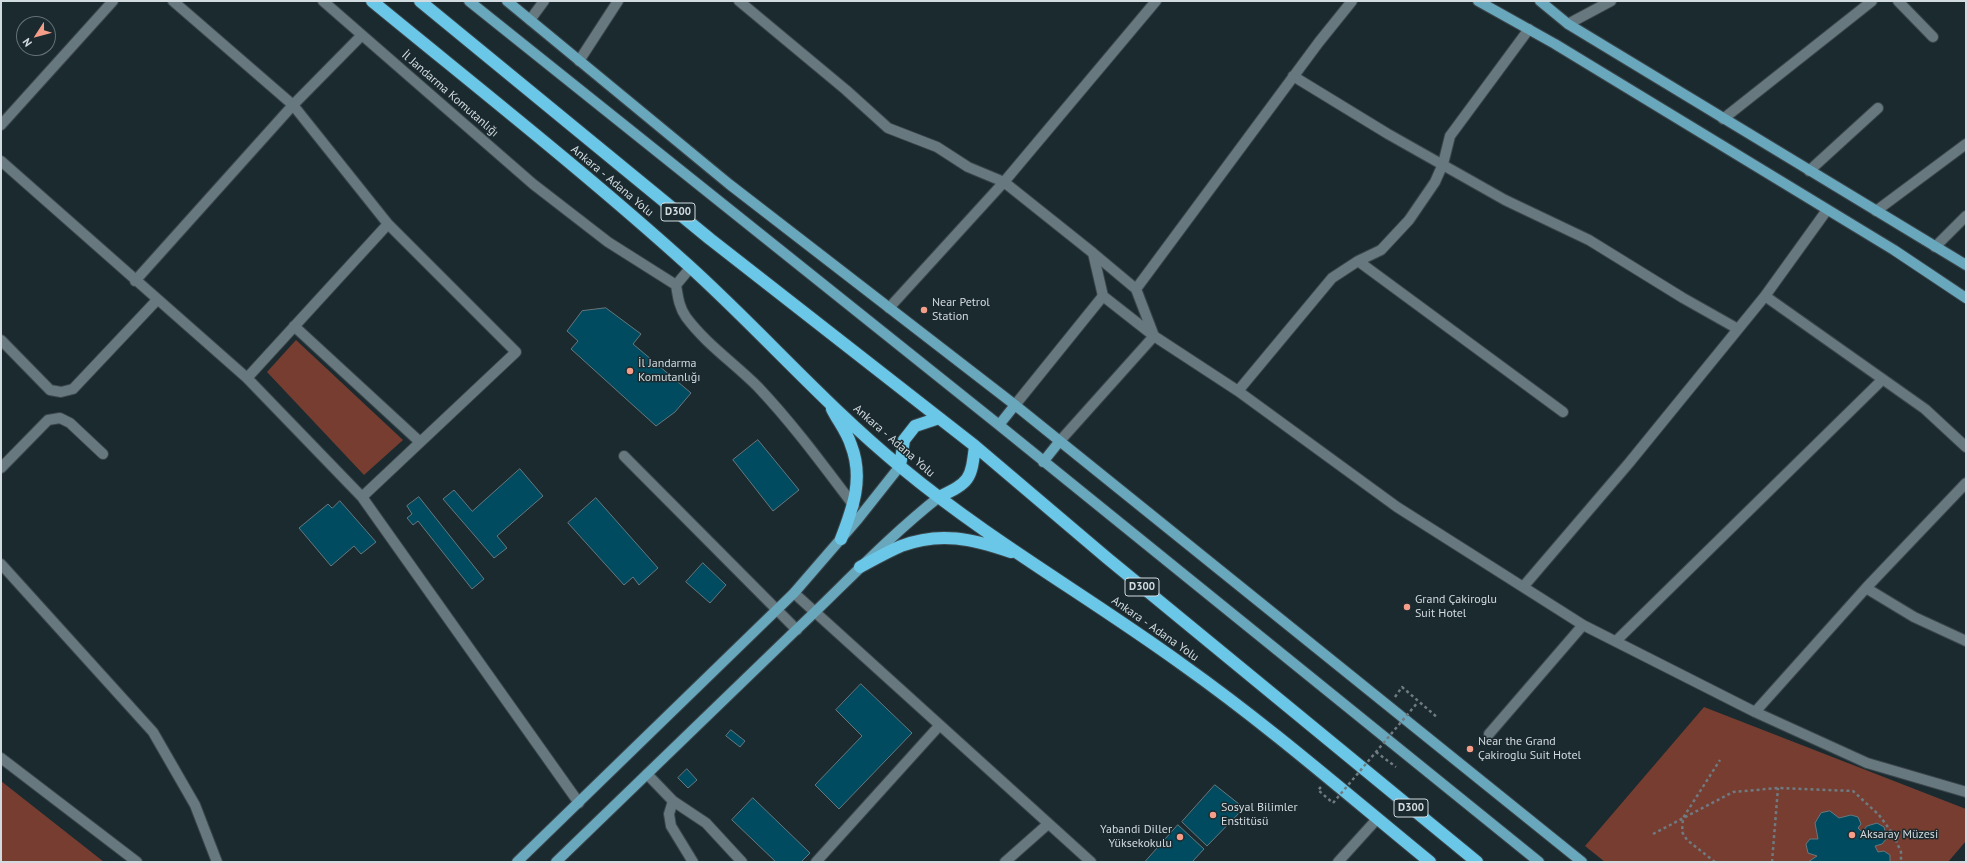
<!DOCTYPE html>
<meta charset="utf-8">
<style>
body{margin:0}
#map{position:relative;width:1967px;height:863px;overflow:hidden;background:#1b2a2f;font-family:"PT Sans",sans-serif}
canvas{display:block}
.frame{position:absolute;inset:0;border:2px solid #d2dbdf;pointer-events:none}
.north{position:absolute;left:16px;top:16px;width:40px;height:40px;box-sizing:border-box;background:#1b2a2f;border:1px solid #647175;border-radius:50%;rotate:234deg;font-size:11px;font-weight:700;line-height:16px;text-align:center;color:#d2dbdf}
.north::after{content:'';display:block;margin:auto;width:14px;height:18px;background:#f49e89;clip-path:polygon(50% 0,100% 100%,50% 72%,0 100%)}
</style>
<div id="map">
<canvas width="1967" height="863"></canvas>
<div class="frame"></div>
<div class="north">N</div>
</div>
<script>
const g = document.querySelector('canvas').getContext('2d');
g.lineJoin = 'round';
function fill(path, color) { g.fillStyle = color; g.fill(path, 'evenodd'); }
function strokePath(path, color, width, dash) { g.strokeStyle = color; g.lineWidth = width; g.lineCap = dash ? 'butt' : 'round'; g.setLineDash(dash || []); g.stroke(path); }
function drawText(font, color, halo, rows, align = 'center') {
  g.font = font + ' "PT Sans",sans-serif'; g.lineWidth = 3; g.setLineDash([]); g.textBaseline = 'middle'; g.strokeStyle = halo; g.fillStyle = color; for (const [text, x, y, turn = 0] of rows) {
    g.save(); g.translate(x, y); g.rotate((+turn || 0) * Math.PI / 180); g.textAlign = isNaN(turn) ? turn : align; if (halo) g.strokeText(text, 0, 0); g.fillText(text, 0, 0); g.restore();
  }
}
const green = new Path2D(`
 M296 340 403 440 364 475 267 372Z
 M1704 707 1966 809V841L1948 862H1605L1585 846Z
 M1 781 104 862H1Z`);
const building = new Path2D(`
 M606 308 641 334 633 344 691 393 675 412 656 426 571 349 578 341 567 331 582 311Z
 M758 440 799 490 773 511 733 460Z
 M520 469 543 496 497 536 507 548 494 558 443 499 454 490 472 511Z
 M419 497 484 579 472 589 418 521 413 525 407 518 412 514 407 506Z
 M596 498 658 568 639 585 633 577 624 585 568 523Z
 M340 501 376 542 361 554 354 546 331 566 299 528 328 504 332 508Z
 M703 563 726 585 710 603 686 582Z
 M861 684 912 733 839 809 815 785 862 736 836 710Z
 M731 730 745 741 740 747 726 736Z
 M687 769 697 780 688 788 678 778Z
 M1215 785 1244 808 1207 846 1182 822Z
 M753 798 810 853 801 862H776L732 820Z
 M1830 811 1839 818 1851 815 1858 817 1861 824 1858 828 1862 832 1867 826 1877 823 1884 827 1887 838 1882 844 1875 846 1878 852 1884 851 1890 855V862H1808L1817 856 1808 853 1806 844 1810 839H1818L1815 823 1821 813Z
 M1178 825 1204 849 1192 862H1145Z`);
const path = new Path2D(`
 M1395 697 1402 687 1438 718
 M1376 752 1396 767
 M1321 787 1318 790 1333 803
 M1653 834 1733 792 1778 788 1853 791 1879 815 1893 834 1901 852V862
 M1715 862 1687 840 1682 832 1683 818 1720 760
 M1772 862 1778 788`);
const minor = new Path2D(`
 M173 1 293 105 388 224 516 352 362 497
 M739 1 846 90 888 128 937 147 968 167 1004 182 1093 253 1136 289 1154 336 1059 442
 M1898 1 1933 37
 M530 20 544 1
 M1568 24 1611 1
 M362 35 533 184 608 242 676 285
 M579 61 618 1
 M1293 76 1388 134 1505 200 1589 240 1683 298 1738 329
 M1723 119 1872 1
 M1 125 113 1
 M1 161 247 378 388 224
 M1809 171 1878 108
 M1876 211 1966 144
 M1935 247 1966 216
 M1093 253 1103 296 1154 336 1238 391 1397 507 1583 625 1755 712 1867 763 1966 792
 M1358 261 1381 250 1409 220 1435 182 1443 164 1450 136 1529 29
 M691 267 676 285C678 297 679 307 686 317 706 344 734 363 758 387 793 424 823 465 854 506
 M135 281 293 105 362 35 323 1
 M1136 289 1319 42 1352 1
 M1765 296 1925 409 1966 447
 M889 308 1004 182 1156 1
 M294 326 420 442
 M1 340 50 390 61 392 73 389 157 300
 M247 378 362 497 579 803
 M1238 391 1332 278 1358 261 1563 412
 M1015 405 1103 296
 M624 456 797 630
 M1 468 48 420 60 418 70 423 103 454
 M1 564 153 732 195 805 217 862
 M1523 587 1629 463 1765 296 1827 210
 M1866 588 1914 617 1966 641
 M794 593 1091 862
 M1616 641 1882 380
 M1755 712 1866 588 1966 483
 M1489 734 1583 625
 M1 758 137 862
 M647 774 673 801 706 823 742 862
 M673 801 669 814 671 826 693 862
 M816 862 939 726
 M1005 862 1048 824
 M1338 862 1377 819`);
const major = new Path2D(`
 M469 1 999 425 1539 862
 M507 1 729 184 1015 405 1582 862
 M1478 1 1555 44 1894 250 1966 298
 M1540 1 1568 24 1966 265
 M999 425 1015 405
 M1043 462 1059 442
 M517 862 794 593 858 519 900 466
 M556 862C636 785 716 708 795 631 843 586 887 538 939 497`);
const highway = new Path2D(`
 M372 1C478 88 586 173 688 265 761 331 826 406 902 468 990 541 1091 598 1183 665 1269 726 1348 795 1430 862
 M420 1 710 239 975 446 1107 558 1477 862
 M832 409C838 421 847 432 851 445 864 478 853 508 841 539
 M900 466 904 440 915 426 939 418
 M939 497C970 482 971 480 975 446
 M860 567C873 560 887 552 901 546 940 531 973 539 1011 552`);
const pathBridge = new Path2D(`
 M1333 803 1418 702`);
const markers = [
 [924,310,4,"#f49e89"],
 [630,371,4,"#f49e89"],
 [1407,607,4,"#f49e89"],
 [1470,749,4,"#f49e89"],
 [1213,815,4,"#f49e89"],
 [1852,835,4,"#f49e89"],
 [1180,837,4,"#f49e89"]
];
const shields = [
 [678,212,34],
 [1142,587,34],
 [1411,808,34]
];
const shieldNames = [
 ["D300",678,212],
 ["D300",1142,587],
 ["D300",1411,808]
];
const streetNames = [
 ["İl Jandarma Komutanlığı",450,94,41],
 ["Ankara - Adana Yolu",612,181,40],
 ["Ankara - Adana Yolu",894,441,41],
 ["Ankara - Adana Yolu",1155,629,35]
];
const poiNames = [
 ["Near Petrol",932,303],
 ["Station",932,317],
 ["İl Jandarma",638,364],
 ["Komutanlığı",638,378],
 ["Grand Çakiroglu",1415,600],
 ["Suit Hotel",1415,614],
 ["Near the Grand",1478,742],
 ["Çakiroglu Suit Hotel",1478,756],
 ["Sosyal Bilimler",1221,808],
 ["Enstitüsü",1221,822],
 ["Yabandi Diller",1172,830,"right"],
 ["Yüksekokulu",1172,844,"right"],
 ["Aksaray Müzesi",1860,835]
];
fill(green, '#763d30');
fill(building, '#004b5f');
strokePath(building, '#67787f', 1);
strokePath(minor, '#3a464b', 12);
strokePath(major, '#3a464b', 12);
strokePath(highway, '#3a464b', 14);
strokePath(path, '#6f7b80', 2.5, [3, 3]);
strokePath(minor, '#67787e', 10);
strokePath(major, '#69a7bd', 10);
strokePath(highway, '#6bc7e7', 12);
strokePath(pathBridge, '#6f7b80', 2.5, [3, 3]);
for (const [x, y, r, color] of markers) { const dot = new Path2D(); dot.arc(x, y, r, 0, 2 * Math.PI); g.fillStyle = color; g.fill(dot); strokePath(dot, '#1b2a2f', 1.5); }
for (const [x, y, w] of shields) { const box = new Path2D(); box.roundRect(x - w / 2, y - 9, w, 18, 3); g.fillStyle = '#1b2a2f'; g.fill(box); strokePath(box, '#d2dbdf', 1); }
drawText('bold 11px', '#d2dbdf', null, shieldNames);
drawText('12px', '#d2dbdf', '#1b2a2f', streetNames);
drawText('12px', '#d2dbdf', '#1b2a2f', poiNames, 'left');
</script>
